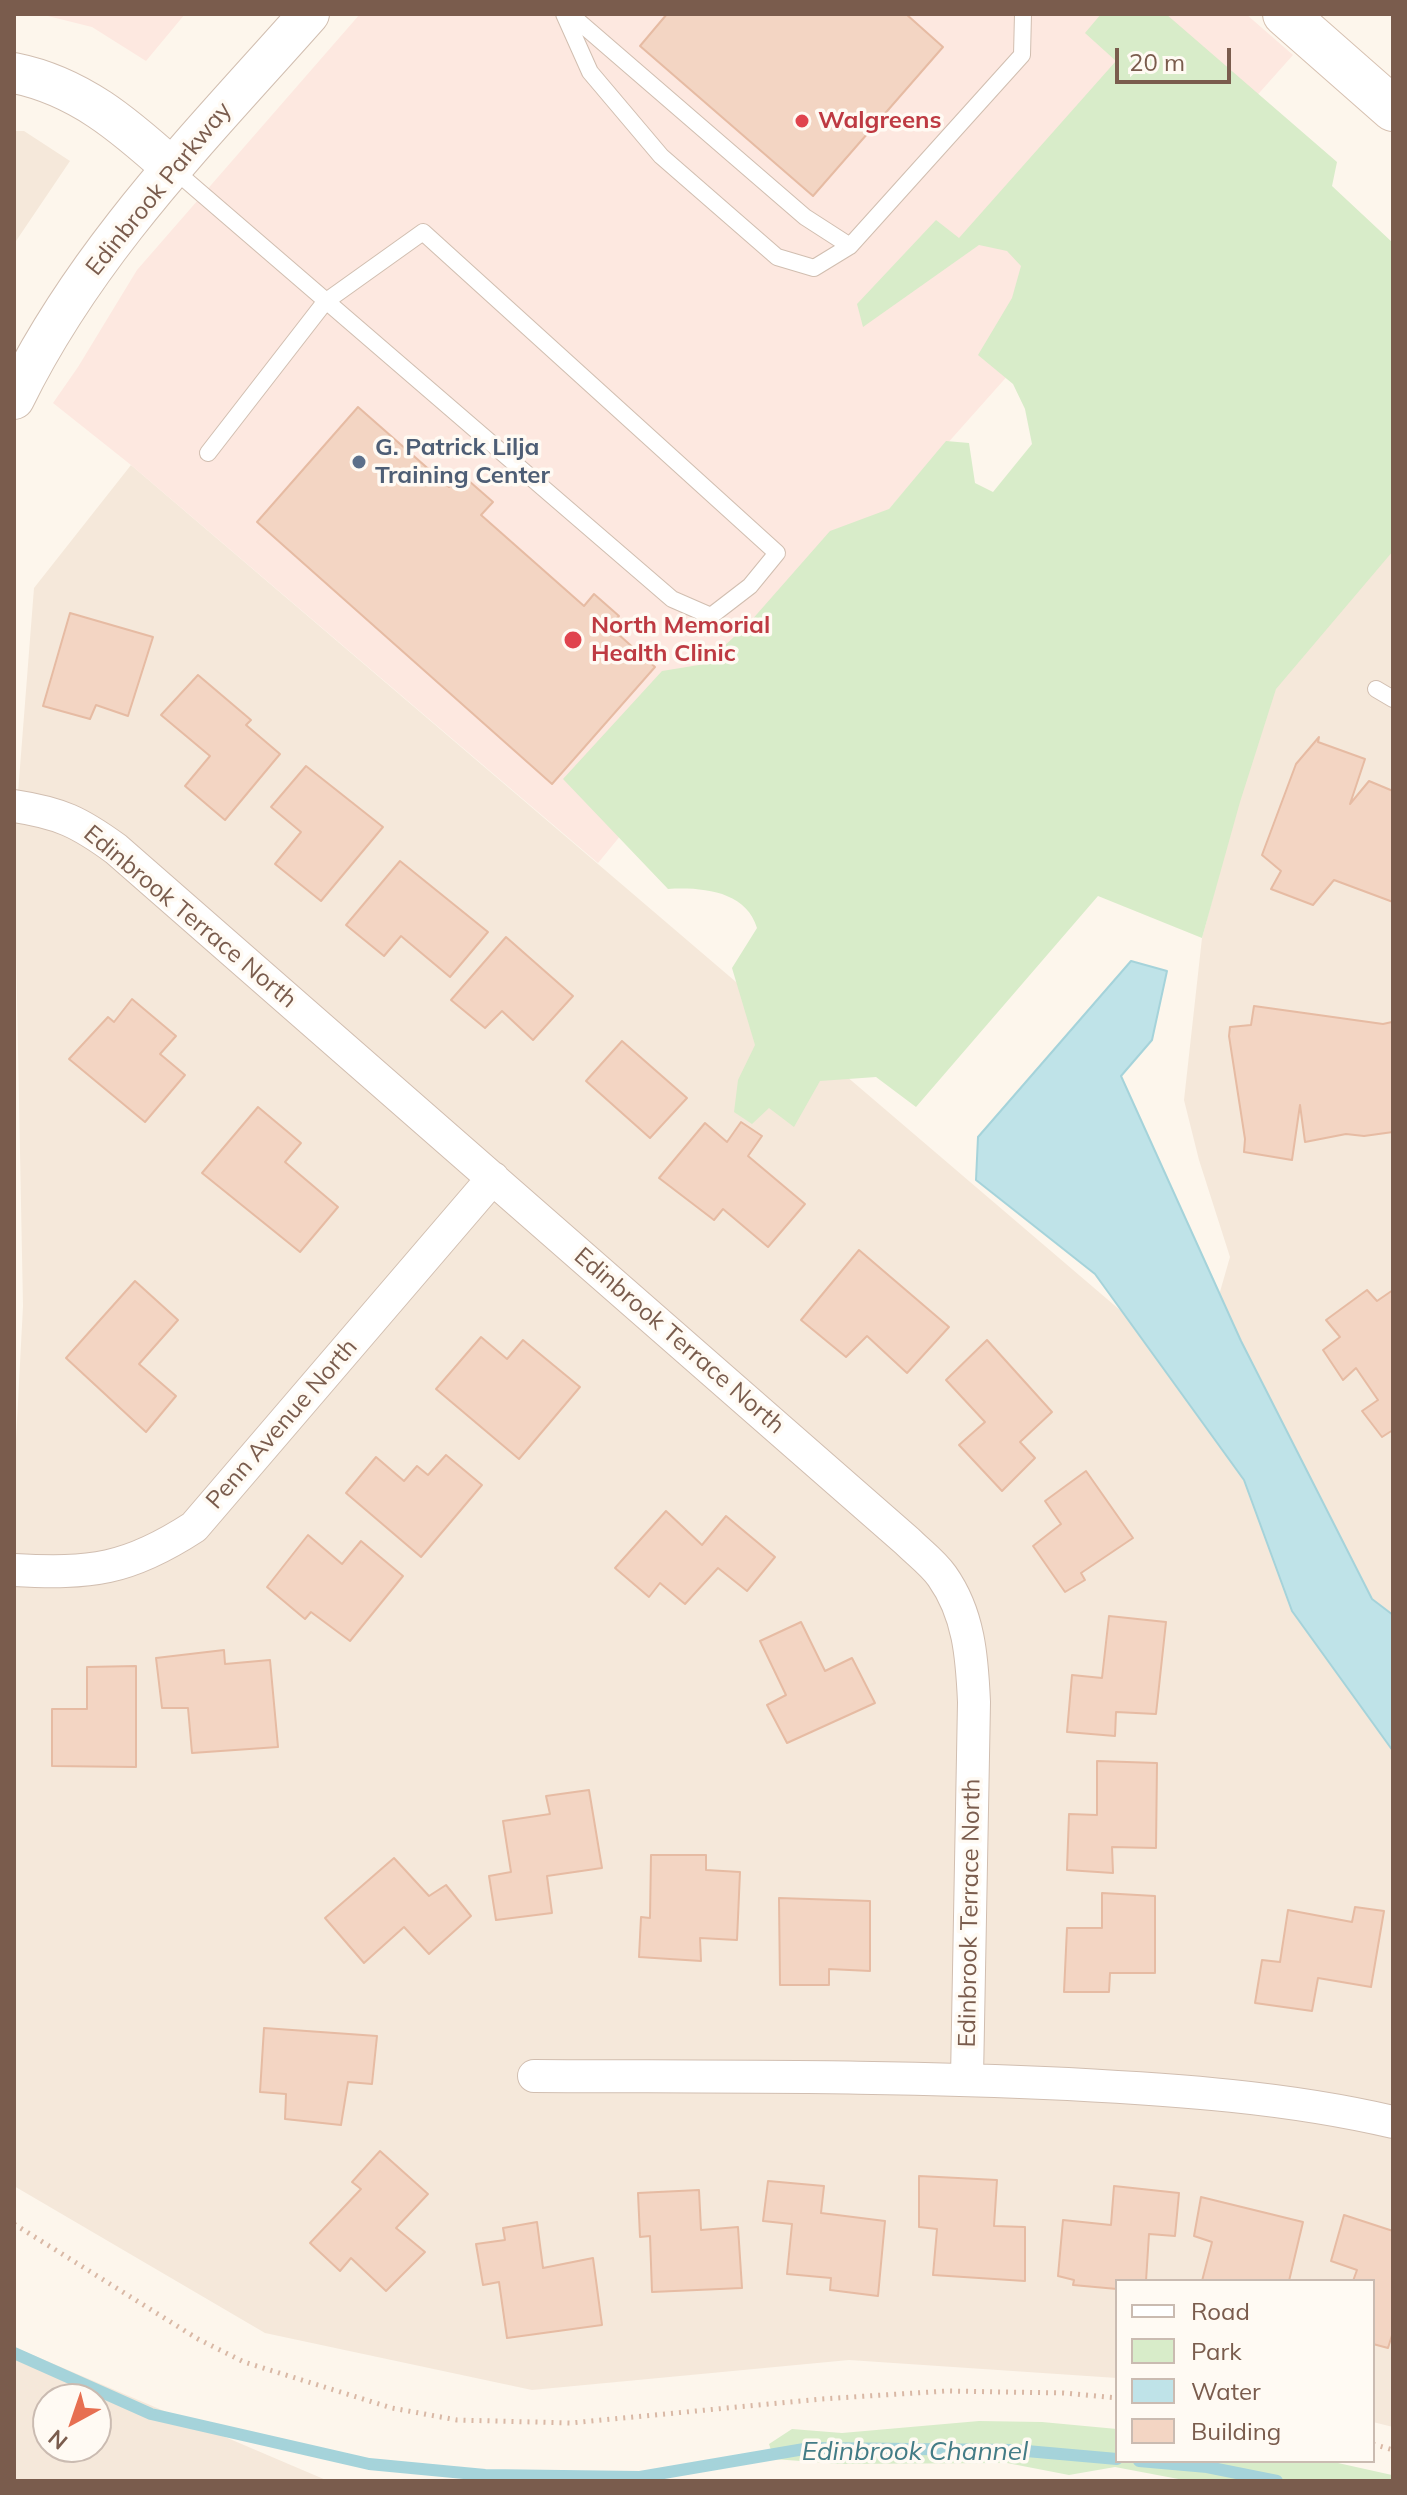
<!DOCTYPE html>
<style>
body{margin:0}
#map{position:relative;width:1407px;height:2495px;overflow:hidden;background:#fdf6ec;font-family:Mulish,sans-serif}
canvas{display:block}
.frame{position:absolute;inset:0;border:16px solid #7a5c4d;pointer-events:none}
.legend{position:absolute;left:1115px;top:2279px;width:260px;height:184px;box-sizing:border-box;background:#fffaf3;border:2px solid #cabbb1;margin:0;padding:10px 14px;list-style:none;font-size:24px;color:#7a5c4d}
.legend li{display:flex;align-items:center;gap:16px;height:40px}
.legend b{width:40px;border:2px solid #cabbb1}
.north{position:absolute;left:32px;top:2383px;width:80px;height:80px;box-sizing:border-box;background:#fffaf3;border:2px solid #cabbb1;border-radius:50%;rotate:220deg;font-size:22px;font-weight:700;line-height:32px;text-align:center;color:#7a5c4d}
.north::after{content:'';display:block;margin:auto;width:28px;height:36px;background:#e76f51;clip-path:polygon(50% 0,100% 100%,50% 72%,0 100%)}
.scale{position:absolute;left:1115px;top:48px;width:116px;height:36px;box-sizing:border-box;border:4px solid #7a5c4d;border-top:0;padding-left:10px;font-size:24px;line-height:28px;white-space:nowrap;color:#7a5c4d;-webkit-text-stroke:6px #fffaf3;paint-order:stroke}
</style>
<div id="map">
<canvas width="1407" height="2495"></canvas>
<div class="frame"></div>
<ul class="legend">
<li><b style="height:10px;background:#fff"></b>Road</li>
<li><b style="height:22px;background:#d8ecc9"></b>Park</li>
<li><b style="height:22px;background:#bfe3e8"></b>Water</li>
<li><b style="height:22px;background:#f3d5c3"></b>Building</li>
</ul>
<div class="north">N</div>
<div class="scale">20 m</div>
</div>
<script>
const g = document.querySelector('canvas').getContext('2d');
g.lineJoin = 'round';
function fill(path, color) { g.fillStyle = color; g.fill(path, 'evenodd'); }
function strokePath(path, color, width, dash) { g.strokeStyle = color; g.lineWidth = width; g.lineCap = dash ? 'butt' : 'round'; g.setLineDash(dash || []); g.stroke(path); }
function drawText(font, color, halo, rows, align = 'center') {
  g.font = font + ' Mulish,sans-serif'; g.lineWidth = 7; g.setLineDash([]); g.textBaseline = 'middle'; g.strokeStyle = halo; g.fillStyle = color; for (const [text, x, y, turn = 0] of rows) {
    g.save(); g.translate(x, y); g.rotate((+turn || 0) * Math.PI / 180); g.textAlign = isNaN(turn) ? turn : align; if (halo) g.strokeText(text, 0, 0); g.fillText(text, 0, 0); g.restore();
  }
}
const residential = new Path2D(`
 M14 131H24L70 161 14 244Z
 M131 465 1196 1375 1230 1257 1199 1160 1184 1100 1202 938 1269 687 1393 539V2427L1373 2422V2281H1117V2378L849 2360 532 2390 265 2333 14 2186V1478L23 1306 14 844 34 588Z
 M14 2347 326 2480 335 2481H14ZM48 2399H96V2447H48Z`);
const commercial = new Path2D(`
 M40 14H185L146 61 92 27Z
 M360 14H1246L1293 55 889 509 598 863 131 465 53 403 78 367 137 270Z`);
const green = new Path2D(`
 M1101 14H1166L1337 162 1332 186 1393 243V551L1276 689 1240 802 1202 938 1098 896 916 1107 876 1077 820 1081 794 1127 769 1108 752 1124 734 1112 738 1080 755 1045 732 968 757 928C746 891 702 887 668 889L563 779 662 671 705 664 750 622 830 531 889 509 946 441 969 443 975 483 993 492 1032 444 1025 409 1013 384 978 355 1012 298 1021 266 1007 251 979 245 863 327 857 304 936 220 959 238 1116 61 1085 33Z
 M979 2421 1042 2422 1117 2429V2461H1329L1392 2475 1393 2481H1189L1115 2467 1069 2475 1007 2463 840 2464 774 2459 769 2444 792 2429 842 2433Z`);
const water = new Path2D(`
 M1131 961 1167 971 1152 1040 1121 1076 1241 1341 1372 1599 1393 1615V1751L1292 1611 1244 1480 1095 1274 976 1180 978 1137Z`);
const stream = new Path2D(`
 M14 2353 151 2414 369 2464 485 2475 640 2477 810 2448 1015 2450 1117 2459
 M1139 2461 1207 2467 1277 2481`);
const building = new Path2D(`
 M667 14H906L943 47 813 196 640 46Z
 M358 407 449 487 461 474 493 502 481 515 584 606 594 594 619 616 609 626 655 667 552 784 257 522Z
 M70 613 153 637 128 716 96 705 90 719 43 706Z
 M198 675 251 720 246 725 280 754 225 820 185 786 210 756 161 715Z
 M1319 737 1318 742 1365 759 1350 804 1369 781 1393 791V902L1334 880 1313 905 1271 889 1281 871 1262 855 1296 764Z
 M306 766 383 827 321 901 275 864 301 832 271 807Z
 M400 861 488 932 450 977 401 936 384 956 346 925Z
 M506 937 573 996 533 1040 502 1011 485 1028 451 1000Z
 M132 999 176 1036 160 1054 185 1075 145 1122 69 1059 108 1017 114 1022Z
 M1254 1006 1383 1024 1392 1022 1393 1016V1132L1364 1136 1346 1134 1305 1142 1300 1105 1292 1160 1244 1152 1245 1139 1229 1036 1230 1027 1251 1025Z
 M622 1041 687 1098 650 1138 586 1081Z
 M258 1107 301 1143 285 1162 338 1207 300 1252 202 1173Z
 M741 1122 762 1136 748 1156 805 1204 768 1247 723 1209 714 1220 659 1178 705 1123 727 1142Z
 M859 1250 949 1327 907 1373 867 1336 846 1357 801 1320Z
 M135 1281 178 1320 139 1364 176 1396 146 1432 66 1358Z
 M1367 1290 1377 1301 1393 1290V1430L1382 1437 1362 1411 1378 1400 1356 1368 1343 1380 1323 1350 1340 1337 1326 1320Z
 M481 1337 507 1359 523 1340 580 1387 519 1459 436 1389Z
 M987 1340 1052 1412 1020 1442 1035 1458 1002 1491 959 1445 985 1422 946 1380Z
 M446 1455 482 1485 421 1557 346 1493 376 1457 404 1481 417 1466 428 1475Z
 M1086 1471 1133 1538 1081 1573 1085 1580 1065 1592 1033 1546 1061 1524 1045 1501Z
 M666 1511 702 1545 726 1516 775 1557 747 1591 718 1568 685 1604 660 1583 649 1597 615 1568Z
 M308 1535 342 1564 361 1541 403 1576 350 1641 311 1612 305 1619 267 1587Z
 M1109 1616 1166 1622 1156 1714 1116 1712 1115 1736 1067 1732 1072 1675 1102 1678Z
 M801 1622 825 1671 852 1658 875 1703 787 1743 767 1705 786 1695 760 1641Z
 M224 1650 225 1664 270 1660 278 1747 192 1753 188 1708H162L156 1658Z
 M136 1666V1767L52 1766V1709H87V1667Z
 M1097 1761 1157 1763 1156 1848 1112 1847 1113 1873 1067 1870 1069 1814 1097 1815Z
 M589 1790 602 1868 547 1876 552 1913 496 1920 489 1876 511 1872 503 1821 550 1814 546 1796Z
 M651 1855H706V1870L740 1872 737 1940 700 1938 701 1961 639 1957 641 1917 650 1918Z
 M394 1858 429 1896 446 1885 471 1916 429 1954 404 1927 364 1963 325 1918Z
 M1102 1893 1155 1896V1973H1110L1109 1992H1064L1067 1928H1102Z
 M779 1898 870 1901V1971L829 1969V1985H780Z
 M1355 1907 1384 1911 1371 1987 1318 1978 1312 2011 1255 2003 1262 1960 1280 1962 1288 1910 1352 1922Z
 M264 2028 377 2036 372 2084 348 2082 341 2125 285 2119 286 2094 260 2092Z
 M380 2151 428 2194 396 2228 425 2252 386 2291 351 2258 340 2271 310 2243 361 2189 352 2182Z
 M919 2176 997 2180 994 2226 1025 2227V2281L933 2275 937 2229 919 2227Z
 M768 2181 824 2186 821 2213 885 2221 878 2296 830 2290 831 2278 787 2274 792 2224 763 2221Z
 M1114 2186 1179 2193 1175 2236 1149 2234 1146 2281H1117V2289L1073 2285 1074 2280 1058 2276 1063 2220 1111 2225Z
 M699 2190 701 2230 738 2227 742 2288 652 2292 650 2236 640 2237 638 2193Z
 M1201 2197 1303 2222 1289 2281H1202L1212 2242 1194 2236Z
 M1344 2215 1393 2231V2332L1388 2348 1373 2344V2281H1353L1357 2270 1331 2261Z
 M537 2222 543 2268 593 2258 602 2325 507 2338 499 2282 483 2285 476 2244 505 2240 503 2228Z`);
const path = new Path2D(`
 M14 2224 198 2339 244 2362 392 2408 457 2420 571 2423 821 2399 946 2391 1064 2393 1117 2398
 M1373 2444 1393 2450`);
const service = new Path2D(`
 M564 14 590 72 661 156 777 257 814 268 850 246 1022 55 1023 14
 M570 14 805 217 850 246
 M173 169 672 599 711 616 750 586 777 553 423 232 325 302 208 453
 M1376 689 1393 699`);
const minor = new Path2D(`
 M14 806C60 813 79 822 116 849L907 1541C918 1552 933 1563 942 1576 969 1614 972 1657 974 1702L967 2078
 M14 1570C91 1574 128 1570 194 1527L493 1178
 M534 2076C712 2077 890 2075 1068 2084 1177 2090 1286 2097 1393 2122`);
const tertiary = new Path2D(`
 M14 73C79 86 124 125 172 168
 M14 399C87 250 200 137 309 14`);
const secondary = new Path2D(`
 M1285 14 1393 109`);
const markers = [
 [802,121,8,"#e0444e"],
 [359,462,8,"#5c6f8a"],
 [573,640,10,"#e0444e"]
];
const healthNames = [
 ["Walgreens",818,121],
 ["North Memorial",591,626],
 ["Health Clinic",591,654]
];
const streetNames = [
 ["Edinbrook Parkway",159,189,-51],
 ["Edinbrook Terrace North",190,917,40],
 ["Edinbrook Terrace North",679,1341,41],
 ["Penn Avenue North",282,1424,-49],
 ["Edinbrook Terrace North",970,1913,-89]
];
const serviceNames = [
 ["G. Patrick Lilja",375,448],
 ["Training Center",375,476]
];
const waterNames = [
 ["Edinbrook Channel",915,2452]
];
fill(residential, '#f5e8da');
fill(commercial, '#fde8e0');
fill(green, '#d8ecc9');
fill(water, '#bfe3e8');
strokePath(water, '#a5d3da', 2);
strokePath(stream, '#a5d3da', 12);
fill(building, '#f3d5c3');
strokePath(building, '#e6bba3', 2);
strokePath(service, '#d1beb0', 18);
strokePath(minor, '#d1beb0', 34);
strokePath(tertiary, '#d1beb0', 42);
strokePath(secondary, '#d6c0b0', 46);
strokePath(path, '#d9b8a5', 5, [2, 6]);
strokePath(service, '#fff', 16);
strokePath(minor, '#fff', 32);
strokePath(tertiary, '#fff', 40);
strokePath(secondary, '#fff', 44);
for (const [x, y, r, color] of markers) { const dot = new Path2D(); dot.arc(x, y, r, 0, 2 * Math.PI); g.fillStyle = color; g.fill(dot); strokePath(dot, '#fffaf3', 3); }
drawText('bold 24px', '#be3a42', '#fffaf3', healthNames, 'left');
drawText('24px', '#7a5c4d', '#fffaf3', streetNames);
drawText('bold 24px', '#4e5e75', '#fffaf3', serviceNames, 'left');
drawText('italic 26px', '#437c86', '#fffaf3', waterNames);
</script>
